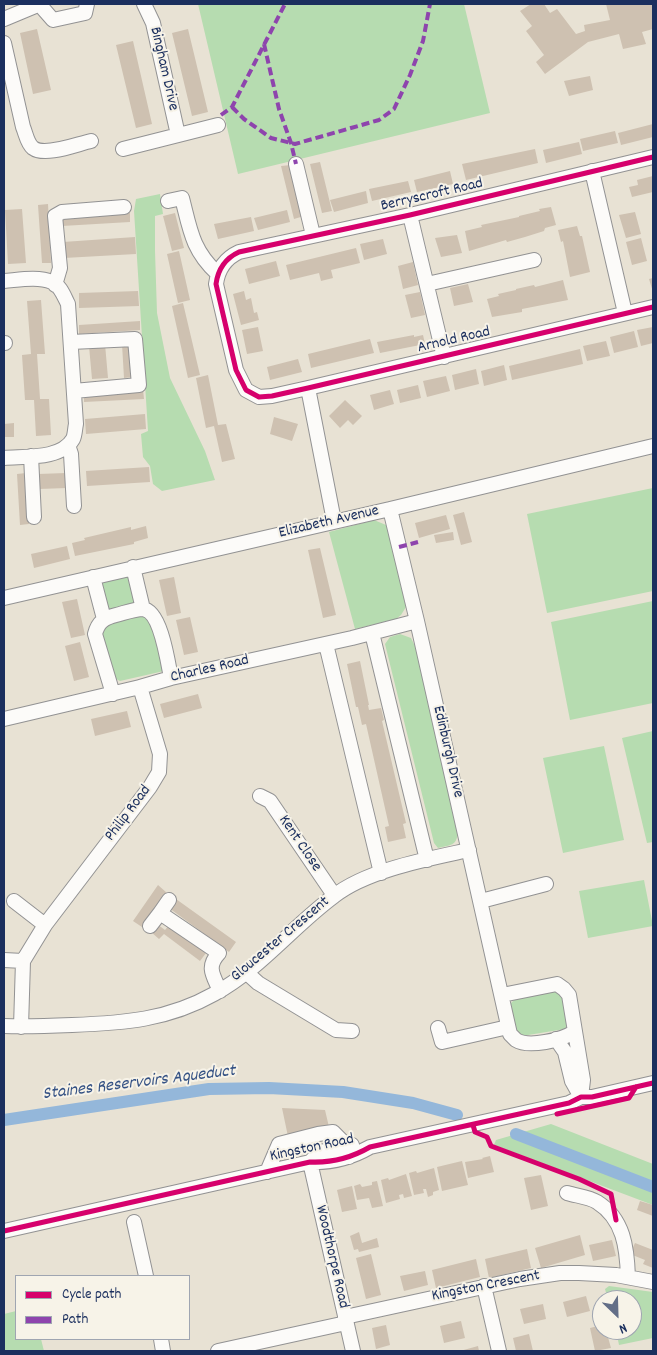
<!DOCTYPE html>
<style>
body{margin:0}
#map{position:relative;width:657px;height:1355px;overflow:hidden;background:#e8e2d4;font-family:Dekko,sans-serif}
canvas{display:block}
.frame{position:absolute;inset:0;border:5px solid #1b2f5e;pointer-events:none}
.legend{position:absolute;left:15px;top:1275px;width:175px;height:65px;box-sizing:border-box;background:#f7f3e8;border:1px solid #9fa5b1;margin:0;padding:6px 9px;list-style:none;font-size:15px;color:#1b2f5e}
.legend li{display:flex;align-items:center;gap:10px;height:25px}
.legend b{width:25px;border:1px solid #9fa5b1}
.north{position:absolute;left:592px;top:1290px;width:50px;height:50px;box-sizing:border-box;background:#f7f3e8;border:1px solid #9fa5b1;border-radius:50%;rotate:156deg;font-size:14px;font-weight:700;line-height:20px;text-align:center;color:#1b2f5e}
.north::after{content:'';display:block;margin:auto;width:18px;height:22px;background:#636e87;clip-path:polygon(50% 0,100% 100%,50% 72%,0 100%)}
</style>
<div id="map">
<canvas width="657" height="1355"></canvas>
<div class="frame"></div>
<ul class="legend">
<li><b style="height:6px;background:#d6006c"></b>Cycle path</li>
<li><b style="height:6px;background:#8e44ad"></b>Path</li>
</ul>
<div class="north">N</div>
</div>
<script>
const g = document.querySelector('canvas').getContext('2d');
g.lineJoin = 'round';
function fill(path, color) { g.fillStyle = color; g.fill(path, 'evenodd'); }
function strokePath(path, color, width, dash) { g.strokeStyle = color; g.lineWidth = width; g.lineCap = dash ? 'butt' : 'round'; g.setLineDash(dash || []); g.stroke(path); }
function drawText(font, color, halo, rows, align = 'center') {
  g.font = font + ' Dekko,sans-serif'; g.lineWidth = 4; g.setLineDash([]); g.textBaseline = 'middle'; g.strokeStyle = halo; g.fillStyle = color; for (const [text, x, y, turn = 0] of rows) {
    g.save(); g.translate(x, y); g.rotate((+turn || 0) * Math.PI / 180); g.textAlign = isNaN(turn) ? turn : align; if (halo) g.strokeText(text, 0, 0); g.fillText(text, 0, 0); g.restore();
  }
}
const green = new Path2D(`
 M198 4H464L490 113 238 174Z
 M160 194 163 214 155 216V251L157 313 170 378 205 451 215 480 162 491 153 484 150 466 143 457 141 434 148 431 134 211 136 199Z
 M653 488V591L547 613 527 514Z
 M374 520 386 525 388 530 406 607 401 615 396 619 355 629 329 532Z
 M127 576 129 578 136 602 135 605 111 611 108 608 102 582Z
 M653 601V703L570 720 551 622Z
 M144 615 152 622 164 671 120 681 114 678 102 632 107 624Z
 M400 634 411 638 416 648 458 833C456 846 451 845 438 848L434 843 385 644 390 637Z
 M653 731V842L647 843 622 738Z
 M604 746 624 840 563 853 543 758Z
 M644 880 653 926 588 938 579 891Z
 M553 988 563 994 568 1022 565 1029 522 1036 517 1034 509 1005 515 999Z
 M551 1124 653 1164V1205L494 1145 496 1140Z
 M609 1286 653 1292V1338L619 1345 616 1330H632V1300H608L605 1289Z
 M16 1311V1339H41L44 1351H4V1314Z`);
const canal = new Path2D(`
 M4 1120 209 1089 269 1088 343 1092 413 1103 457 1115
 M516 1134 653 1187`);
const building = new Path2D(`
 M531 4H544L550 13 557 9 576 34 585 31 584 25 610 20 606 4H653V29L642 32 646 44 623 49 619 34 588 42 545 74 536 62 544 55 526 31 532 26 520 11Z
 M37 29 51 90 33 94 20 33Z
 M188 29 208 112 192 116 172 33Z
 M133 41 152 124 136 128 116 45Z
 M590 76 593 90 569 96 564 81Z
 M653 124V137L621 145 618 133Z
 M615 131 618 143 583 151 580 139Z
 M579 142 582 154 546 163 543 150Z
 M535 149 538 163 466 180 462 164Z
 M320 162 332 211 322 213 310 164Z
 M291 165 304 216 294 219 281 166Z
 M450 171 453 184 417 192 414 180Z
 M653 176V192L632 197 629 187 638 185 637 180Z
 M408 181 411 192 372 201 369 189Z
 M366 191 368 203 334 212 330 200Z
 M48 204 51 263H42L38 205Z
 M551 207 556 225 545 228 544 231 525 237 507 242 506 240 469 251 465 231 482 227 481 225 519 217V216L540 211 539 209Z
 M22 209 26 263 8 264 5 210Z
 M287 210 290 222 258 230 254 218Z
 M635 212 641 234 626 238 619 215Z
 M130 213V222L62 226V216Z
 M175 213 184 248 172 251 163 216Z
 M251 217 254 231 218 239 214 224Z
 M577 226 580 236H582L590 272 570 277 563 241 561 242 558 230Z
 M457 235 462 253 441 257 435 238Z
 M135 237 136 254 64 258 63 242Z
 M641 238 647 261 632 265 626 242Z
 M383 239 387 254 364 260 360 244Z
 M356 248 360 263 331 270 333 278 321 281 319 273 290 280 286 265Z
 M179 251 190 300 178 303 167 254Z
 M276 261 280 276 249 284 245 269Z
 M413 262 418 285 403 289 398 266Z
 M653 278V292L649 279Z
 M563 280 568 300 522 309V312L492 317 487 299 499 296 498 294 516 290V289L534 285 535 287Z
 M468 284 473 302 454 306 450 288Z
 M138 291 139 306 79 308V293Z
 M244 291 246 300 251 298 254 313 257 312 259 320 241 325 233 294Z
 M420 292 425 315 411 318 405 295Z
 M41 300 45 354H37L40 399H49L51 435 36 436 34 400H25L22 355 31 354 27 301Z
 M183 303 200 375 188 378 172 306Z
 M140 321V330L79 334V325Z
 M258 327 263 351 247 354 242 330Z
 M653 327V343L641 346 637 330Z
 M634 331 638 347 614 353 610 337Z
 M414 335V337L423 335 425 344 380 353 377 342Z
 M370 339 374 353 311 368 308 354Z
 M606 341 610 356 587 361 583 346Z
 M105 344 108 378 92 379 89 346Z
 M122 344H130L133 377 124 378Z
 M580 349 583 364 512 380 509 366Z
 M298 359 302 372 270 380 267 367Z
 M504 365 507 380 484 386 481 371Z
 M476 369 479 384 455 390 452 375Z
 M208 375 218 425 226 424 235 459 222 462 214 426 206 428 196 378Z
 M446 376 450 391 427 397 423 381Z
 M418 385 421 398 400 403 397 390Z
 M143 389 144 399 84 402V392Z
 M390 390 394 404 374 410 370 395Z
 M345 400 362 416 353 425 348 420 340 428 329 416Z
 M145 414 146 429 86 434 85 419Z
 M274 417 298 424 292 441 270 434Z
 M14 423V437H4V424Z
 M149 467 150 482 87 486 86 471Z
 M26 473 29 524 20 525 17 474Z
 M66 473 67 488 39 489 38 474Z
 M464 512 472 542 461 545 453 515Z
 M446 515 450 529 419 538 415 523Z
 M146 526 148 538 134 542V544L75 556 72 543 85 540 84 538 131 527V530Z
 M453 532 454 540 436 543 434 535Z
 M67 546 70 559 34 568 31 554Z
 M320 548 336 615 323 618 308 550Z
 M174 577 181 613 167 616 159 580Z
 M77 599 85 635 71 638 62 602Z
 M190 617 198 652 184 655 176 620Z
 M80 642 89 677 74 681 65 646Z
 M360 661 369 705H368L369 710 381 708 384 720 382 721 406 823 403 824 406 838 388 842 385 827 389 826 366 724 362 725 358 707H356L347 664Z
 M198 694 202 708 164 718 160 704Z
 M127 711 131 727 95 736 91 719Z
 M158 885 167 893 142 927 133 921Z
 M176 899 236 942 229 952 169 908Z
 M157 924 165 930 170 924 206 953 200 961 164 934 159 939 151 932Z
 M282 1108 325 1110 329 1127 290 1146Z
 M490 1156 494 1172 468 1178 465 1162 483 1159 482 1158Z
 M462 1161 468 1185 442 1191 437 1167Z
 M434 1168 439 1190 433 1192V1195L428 1197 426 1189H423L424 1193 414 1195 409 1173 416 1171 417 1173Z
 M406 1174 412 1196 404 1198 403 1194 399 1195 400 1199 386 1203 381 1180 388 1178 389 1180Z
 M541 1175 548 1206 531 1210 524 1178Z
 M377 1181 383 1206 372 1208 369 1198 357 1200 354 1186 360 1184 362 1187 372 1185V1182Z
 M352 1186 357 1209 342 1212 337 1190Z
 M640 1201 653 1205V1216L637 1210Z
 M359 1232 362 1243 377 1238 379 1247 359 1252 358 1249 354 1250 350 1236Z
 M580 1235 585 1255 541 1268 535 1248Z
 M612 1240 616 1256 593 1261 589 1245Z
 M635 1243 653 1250V1268L643 1264 645 1260 630 1254Z
 M527 1249 531 1268 489 1278 485 1259Z
 M371 1254 381 1295 366 1299 356 1258Z
 M476 1259 480 1277 436 1288 432 1270Z
 M425 1271 428 1285 404 1291 400 1276Z
 M586 1296 590 1311 567 1317 563 1302Z
 M543 1304 546 1319 524 1324 520 1309Z
 M461 1321 465 1338 444 1343 440 1326Z
 M386 1325 390 1345 376 1349 372 1328Z
 M602 1325V1330H606L611 1348 595 1351 590 1328Z
 M529 1334 533 1351H516L513 1338Z
 M478 1346 479 1351H460Z`);
const minor = new Path2D(`
 M39 4 53 20 85 13 87 4
 M144 4 153 23 178 135
 M4 19 40 4
 M4 43 23 127C26 134 27 143 33 148 45 157 77 144 91 141
 M123 149 218 125
 M653 157 410 215 239 252C226 258 218 269 216 284L236 370 246 390 259 397 272 396 308 388 653 307
 M296 164 313 235
 M592 171 625 313
 M168 201 182 198C190 229 192 250 217 273
 M410 215 444 357
 M4 281C18 280 38 276 52 282 60 285 64 296 68 304L76 424C75 428 75 435 73 439 61 460 24 456 4 458
 M427 284 534 260
 M55 285 60 268 55 216 62 212 124 207
 M71 342 135 339 139 385 74 391
 M4 343H5
 M308 388 334 521
 M68 445 71 454 74 506
 M31 456 34 517
 M390 509 417 621 510 1034C512 1036 514 1038 516 1040 529 1048 562 1040 574 1032
 M133 567 143 609
 M93 577 104 619
 M4 598 390 509 653 446
 M372 633 427 860
 M326 644 381 873
 M113 694 95 634C98 622 104 618 116 615 124 613 135 609 143 609 161 611 168 663 171 678
 M4 719 140 687 171 678 352 638 417 621
 M260 796 270 801 334 895
 M14 901 45 925
 M481 901 546 884
 M160 913 169 900
 M150 926 160 913 219 953C206 967 213 975 220 991
 M4 960 23 961
 M247 973 258 983 336 1030 352 1031
 M502 995 557 984 564 989 569 995 583 1080 581 1097
 M4 1026C26 1027 49 1026 72 1025 124 1023 168 1020 214 994 260 969 292 927 334 896 367 870 428 859 469 850
 M21 1027 23 961 45 925 150 787 159 772 160 754 140 687
 M438 1028 442 1042 508 1027
 M556 1039 565 1052 572 1081 581 1097
 M310 1162 353 1351
 M310 1162 320 1152 352 1145
 M267 1172 279 1144 318 1134 333 1132 347 1146 349 1157
 M567 1193C577 1196 589 1197 597 1202 624 1219 627 1248 628 1277
 M134 1222 146 1276
 M4 1231 310 1162C331 1163 351 1158 370 1147L569 1103 581 1097H592L653 1083
 M484 1286 499 1351
 M345 1317 520 1279 560 1273H579L616 1275 653 1282
 M161 1339 163 1351
 M218 1351 346 1323`);
const quiet = new Path2D(`
 M264 44 279 109 291 143 296 164
 M232 107 244 119 271 138 295 144 379 120 394 109 410 75 423 41 430 4
 M221 115 232 107 285 4
 M399 547 418 542`);
const cycleway = new Path2D(`
 M653 157 410 215 239 252C226 258 218 269 216 284L236 370 246 390 259 397 272 396 308 388 653 307
 M557 1114 629 1098 636 1087
 M473 1125 475 1132 487 1137 491 1146 579 1179 611 1194 616 1220
 M4 1231 310 1162C331 1163 351 1158 370 1147L569 1103 581 1097H592L653 1083`);
const streetNames = [
 ["Bingham Drive",163,69,77],
 ["Berryscroft Road",432,196,-13],
 ["Arnold Road",454,341,-13],
 ["Elizabeth Avenue",329,523,-13],
 ["Charles Road",210,670,-13],
 ["Edinburgh Drive",447,752,77],
 ["Philip Road",129,814,-53],
 ["Kent Close",299,844,56],
 ["Gloucester Crescent",281,940,-40],
 ["Kingston Road",312,1149,-12],
 ["Woodthorpe Road",331,1257,77],
 ["Kingston Crescent",486,1287,-11]
];
const waterNames = [
 ["Staines Reservoirs Aqueduct",139,1084,-7]
];
fill(green, '#b6dcb0');
strokePath(canal, '#94b7da', 12);
fill(building, '#cec1b1');
strokePath(minor, '#929293', 16);
strokePath(minor, '#fcfbf9', 14);
strokePath(quiet, '#8e44ad', 4, [8, 4]);
strokePath(cycleway, '#d6006c', 5);
drawText('16px', '#1b2f5e', '#f7f3e8', streetNames);
drawText('italic 18px', '#355284', '#f7f3e8', waterNames);
</script>
